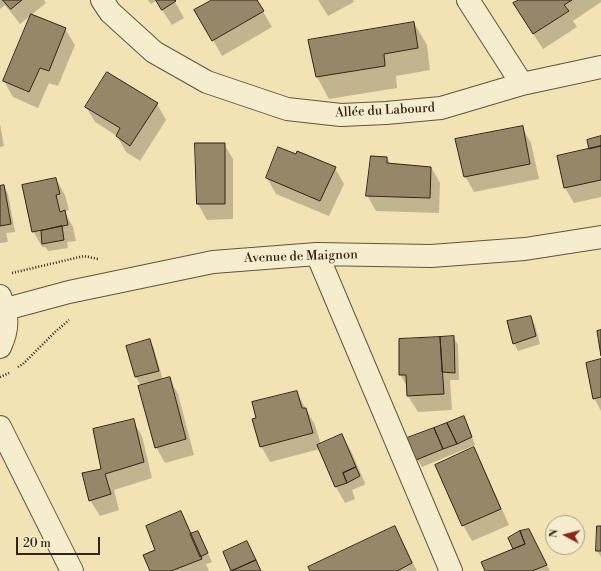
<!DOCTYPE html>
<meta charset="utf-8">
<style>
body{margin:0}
#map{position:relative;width:601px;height:571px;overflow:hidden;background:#f1e3b3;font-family:"Libre Bodoni",serif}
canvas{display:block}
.north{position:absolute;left:545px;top:515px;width:40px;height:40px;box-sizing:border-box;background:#f6edce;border:1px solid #a89c84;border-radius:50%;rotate:277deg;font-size:11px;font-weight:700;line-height:16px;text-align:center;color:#342316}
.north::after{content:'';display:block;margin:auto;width:14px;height:18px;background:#8f2418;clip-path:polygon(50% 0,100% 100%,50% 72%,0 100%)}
.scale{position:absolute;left:16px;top:537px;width:84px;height:18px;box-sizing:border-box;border:2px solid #342316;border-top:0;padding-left:5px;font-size:12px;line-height:14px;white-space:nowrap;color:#342316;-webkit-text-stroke:3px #f6edce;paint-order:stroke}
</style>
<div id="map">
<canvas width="601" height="571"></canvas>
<div class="north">N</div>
<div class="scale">20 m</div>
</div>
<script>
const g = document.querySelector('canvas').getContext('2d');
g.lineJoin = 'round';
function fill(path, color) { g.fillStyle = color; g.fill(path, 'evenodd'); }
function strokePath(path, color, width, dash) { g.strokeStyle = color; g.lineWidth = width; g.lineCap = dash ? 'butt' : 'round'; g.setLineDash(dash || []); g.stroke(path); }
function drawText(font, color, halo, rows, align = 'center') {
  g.font = font + ' "Libre Bodoni",serif'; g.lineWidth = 3.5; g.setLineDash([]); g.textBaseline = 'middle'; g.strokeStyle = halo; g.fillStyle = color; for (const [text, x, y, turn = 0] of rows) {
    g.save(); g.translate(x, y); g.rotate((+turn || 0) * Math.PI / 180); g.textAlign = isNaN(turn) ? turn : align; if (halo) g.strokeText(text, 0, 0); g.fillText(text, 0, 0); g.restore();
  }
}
const shadow = new Path2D(`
 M0 0H44L46 3 20 24 5 5 0 9Z
 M148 0H174L184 18 172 25 156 1 151 4Z
 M214 0H256L272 27 222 56 196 10Z
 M318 0H353L354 2 328 16Z
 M520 0H601V2L573 21 577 27 543 49 514 4Z
 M414 23 427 45 430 70 396 76 397 88 329 99 317 77Z
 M65 29 75 45 58 86 49 83 38 108 13 97 4 81Z
 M108 73 157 104 166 120 140 161 126 152 117 136 95 122 86 107Z
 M0 124 4 146 0 147Z
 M522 127 531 143 539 179 474 192 465 176Z
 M601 137V197L574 203 565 188 591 150Z
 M224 144 233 159V219L207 220 198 204Z
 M296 155 335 168 344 184 329 216 276 194 267 178Z
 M387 158 391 165 431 167 440 183 439 213 376 211 367 195Z
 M56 179 65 195 69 210 65 211V213L73 227 76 241 67 242 68 248 48 251 45 247H42L33 231Z
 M4 186 8 194 15 232 6 233 8 242 0 243V187Z
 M531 317 535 325 540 344 518 351 514 343Z
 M453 337 458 345 459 380H450L452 410 418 412 408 396V388L400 374Z
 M150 341 154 349 163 380 169 378 178 394 194 455 165 463 156 447 141 386 136 377 128 347Z
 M601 360V411L594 398Z
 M297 393 315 425 321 445 342 435 351 451 365 483 364 485 352 490 355 499 345 503 336 487 320 449 270 462 261 446Z
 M463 417 468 425 475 445 422 467 417 459Z
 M133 421 142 436 152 478 114 490 119 510 100 516 90 500 103 470Z
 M473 449 482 464 509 525 472 541 463 525Z
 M181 512 192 534 198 532 202 540 212 562 206 564 209 571H151L156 550Z
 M601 527V557L597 551Z
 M394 528 407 550 417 571H311Z
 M529 530 550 571H486L514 549Z`);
const building = new Path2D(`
 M3 0H22L11 9Z
 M156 0H175L176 1 162 10Z
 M212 0H257L264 11 212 41 194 10Z
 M519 0H572L564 5 569 11 533 34 513 3Z
 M31 14 66 28 49 71 40 68 29 92 3 81Z
 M414 22 418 48 384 54 385 66 316 77 308 40Z
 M107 72 158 103 130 146 116 136 120 128 85 107Z
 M523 126 530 164 464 177 455 139Z
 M601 136V146L589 149 587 140Z
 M195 143H225V204H197Z
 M601 146V180L564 188 557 156Z
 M278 147 296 154 297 151 336 167 320 201 266 178Z
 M371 156 387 157V163L431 167 430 198 366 196Z
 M56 178 60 194 56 195 60 212 65 210 68 225 32 232 22 185Z
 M4 185 11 224 0 226V186Z
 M62 226 64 240 42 244 41 231Z
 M531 316 536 336 513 344 507 321Z
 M601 330V356L597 331Z
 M454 336 455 373 442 372 440 337Z
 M440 337 444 394 407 396 406 375H399V339Z
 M150 339 159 371 135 377 126 346Z
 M601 359V397L593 399 586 363Z
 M170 377 186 439 155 448 138 386Z
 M297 391 302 408H306L313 433 260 447 252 419 256 418 252 402Z
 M464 416 472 437 457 444 447 423Z
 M134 419 144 462 105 474 111 494 89 501 82 473 101 469 93 429Z
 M447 423 457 444 443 449 434 428Z
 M434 428 443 449 416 460 407 438Z
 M342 434 356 467 343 473 347 483 335 487 317 445Z
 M474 447 501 509 462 526 435 465Z
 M356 467 360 476 347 483 343 473Z
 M181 511 202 559 171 571H150L143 555 155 550 146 526Z
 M395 526 412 563 397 571H310L308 567Z
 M597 526H601V551H596Z
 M529 529 547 565 532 571H485L481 562 525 544 520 531Z
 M198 531 208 553 200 557 190 534Z
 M520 531 525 544 513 549 508 538Z
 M247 541 256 560 231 571 223 552Z
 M256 560 261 571H230H231Z`);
const path = new Path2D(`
 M12 273 84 256 98 259
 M18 367 23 364 55 332 69 320
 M0 377 9 373`);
const minor = new Path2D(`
 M102 0 110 12 154 52 207 82 287 109 341 115 386 113 441 108 522 84 601 67
 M468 0 522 84
 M317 254 451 571
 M6 309 69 292 213 262 317 254 431 256 525 249 601 237
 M0 347C9 328 8 315 0 296
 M0 427 72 571`);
const streetNames = [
 ["Allée du Labourd",385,111,-3],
 ["Avenue de Maignon",301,257,-2]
];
fill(shadow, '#0003');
fill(building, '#968768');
strokePath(building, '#342316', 1);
strokePath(minor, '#63533d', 24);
strokePath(path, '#342316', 2.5, [1, 2]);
strokePath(minor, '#f6edce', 22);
drawText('13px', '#342316', '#f6edce', streetNames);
</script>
